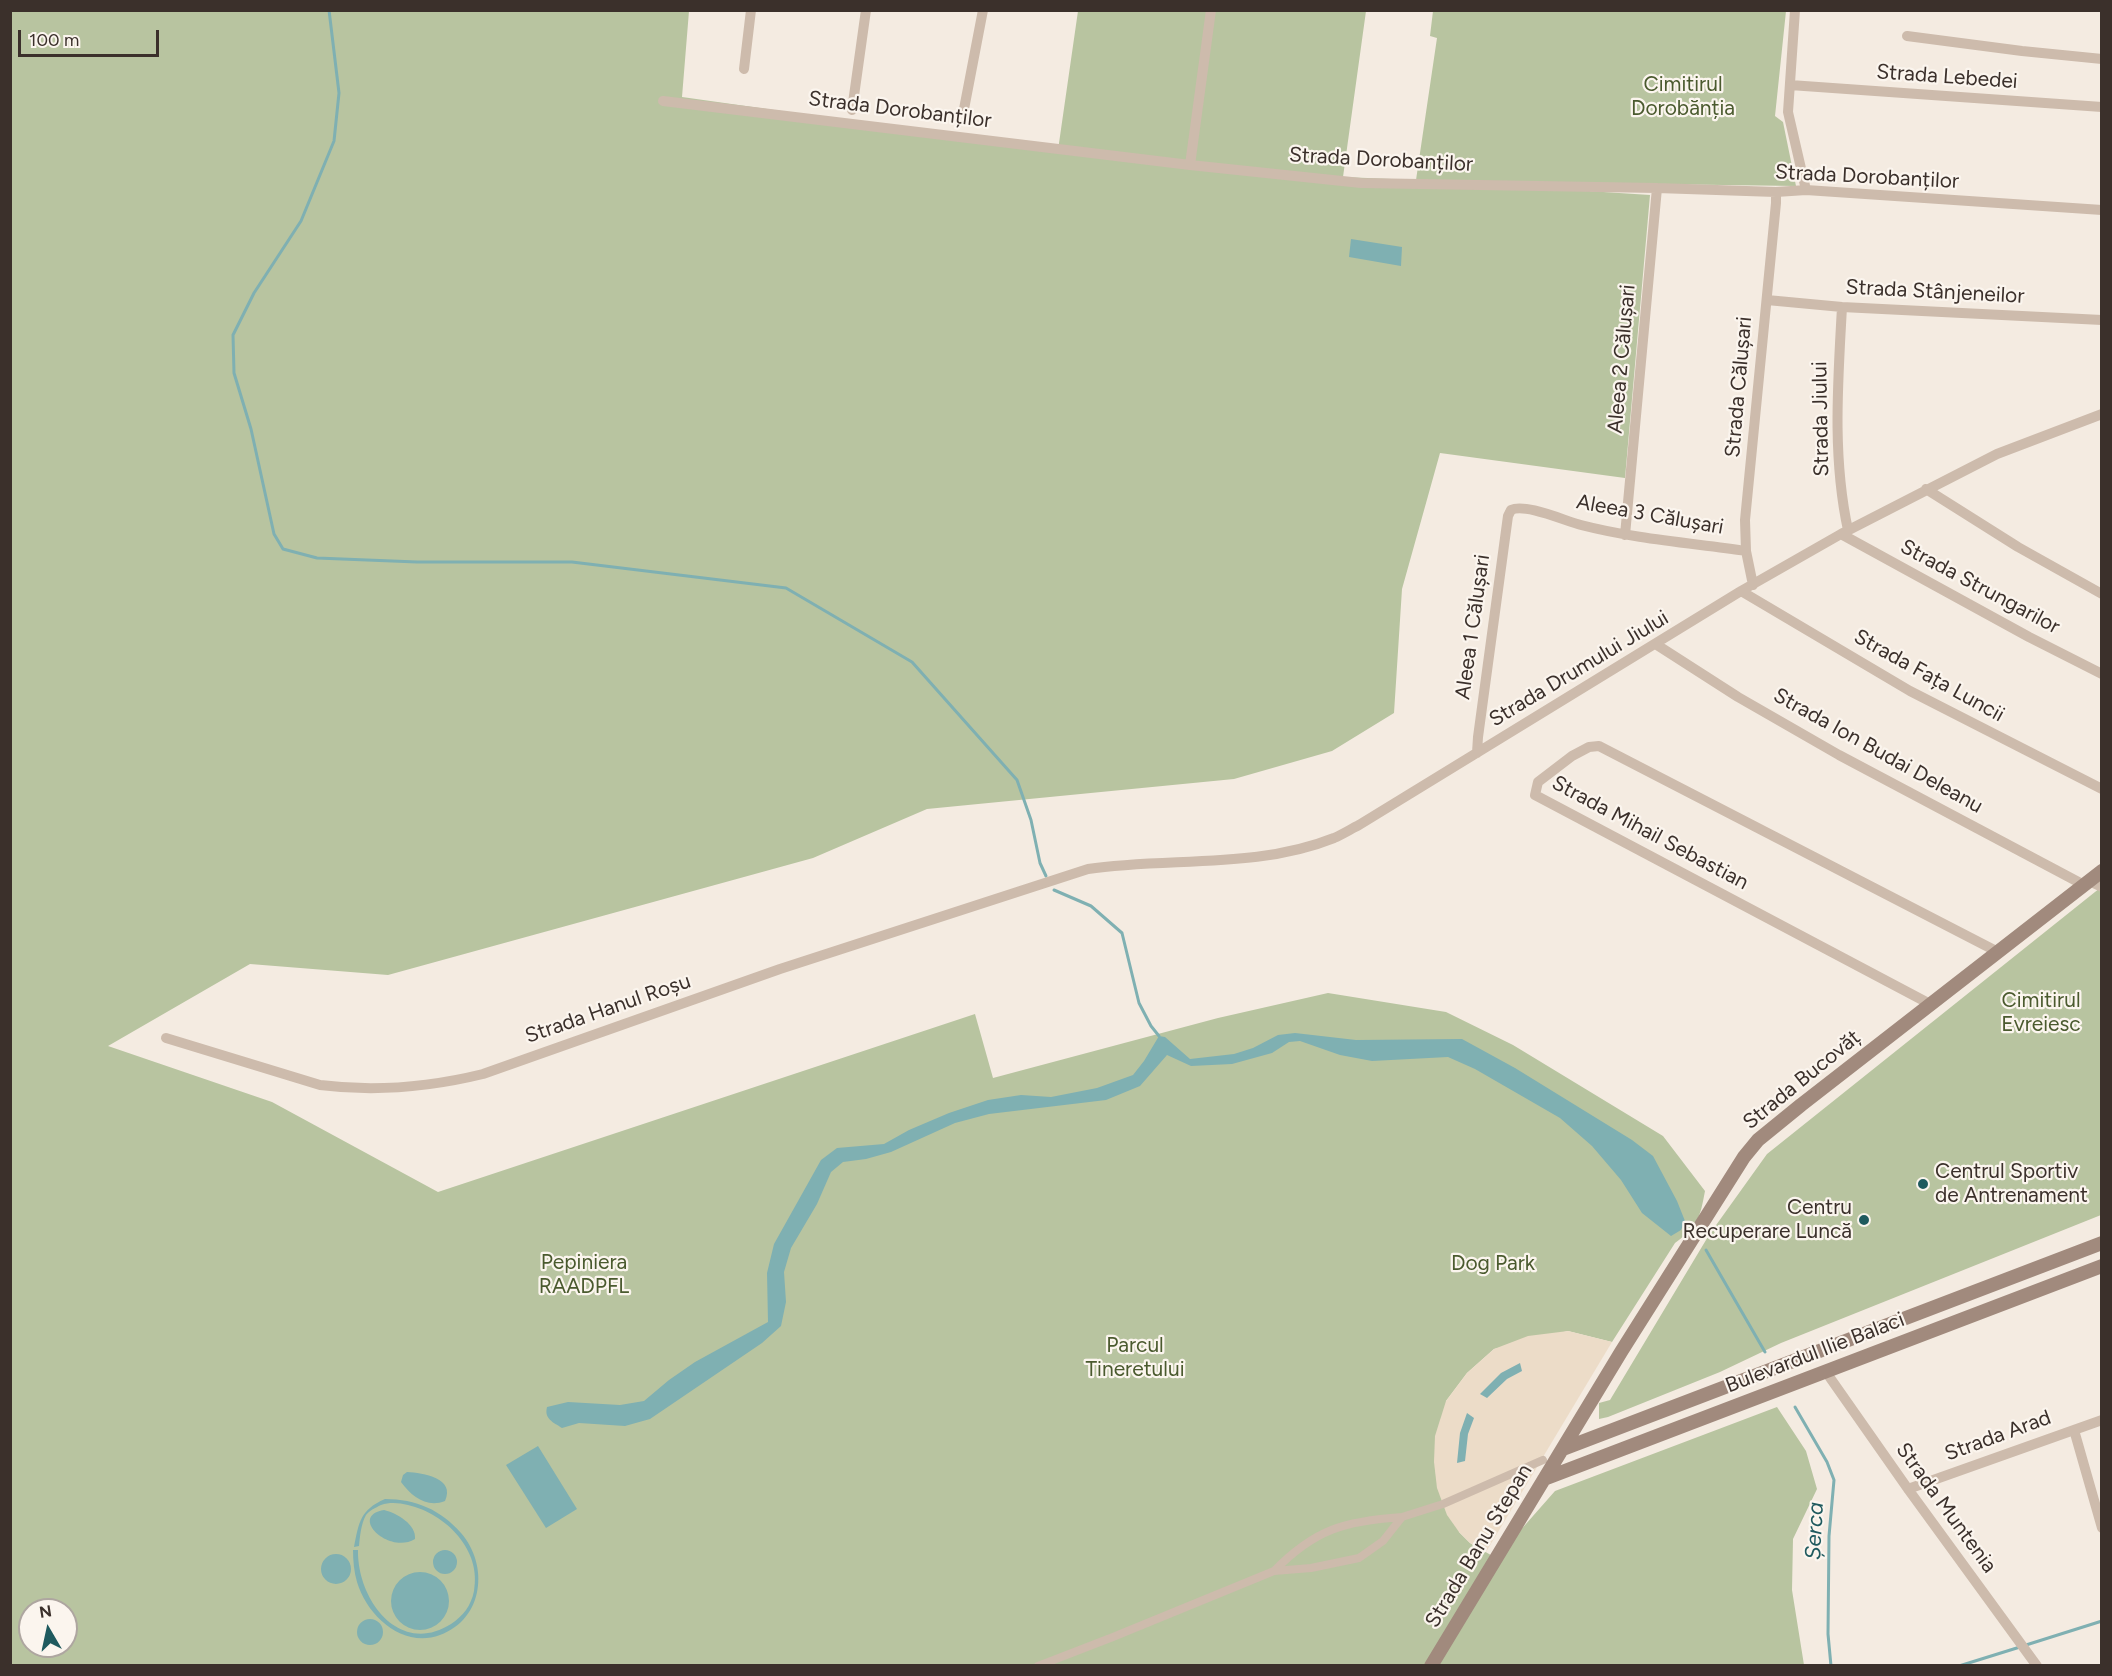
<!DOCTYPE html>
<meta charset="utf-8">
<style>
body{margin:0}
#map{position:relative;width:2112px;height:1676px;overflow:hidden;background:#f4ebe1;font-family:Figtree,sans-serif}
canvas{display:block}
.frame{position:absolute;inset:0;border:12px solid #3b302b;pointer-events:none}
.north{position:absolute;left:18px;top:1598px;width:60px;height:60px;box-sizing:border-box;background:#fbf5ee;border:2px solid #aea6a0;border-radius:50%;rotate:351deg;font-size:16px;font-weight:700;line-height:24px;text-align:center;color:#3b302b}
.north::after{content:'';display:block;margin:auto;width:21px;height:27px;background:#1f5a5e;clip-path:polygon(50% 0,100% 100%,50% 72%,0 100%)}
.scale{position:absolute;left:18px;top:30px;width:141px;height:27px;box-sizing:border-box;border:3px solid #3b302b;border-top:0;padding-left:8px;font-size:18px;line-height:21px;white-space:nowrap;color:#3b302b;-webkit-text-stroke:4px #fbf5ee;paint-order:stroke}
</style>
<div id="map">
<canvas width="2112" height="1676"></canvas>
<div class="frame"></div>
<div class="north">N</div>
<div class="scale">100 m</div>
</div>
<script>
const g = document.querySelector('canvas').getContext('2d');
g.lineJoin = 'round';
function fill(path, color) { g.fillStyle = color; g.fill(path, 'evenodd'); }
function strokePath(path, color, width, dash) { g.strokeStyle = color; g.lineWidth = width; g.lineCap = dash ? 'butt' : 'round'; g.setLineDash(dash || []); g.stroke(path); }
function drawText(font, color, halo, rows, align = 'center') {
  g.font = font + ' Figtree,sans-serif'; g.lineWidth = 4.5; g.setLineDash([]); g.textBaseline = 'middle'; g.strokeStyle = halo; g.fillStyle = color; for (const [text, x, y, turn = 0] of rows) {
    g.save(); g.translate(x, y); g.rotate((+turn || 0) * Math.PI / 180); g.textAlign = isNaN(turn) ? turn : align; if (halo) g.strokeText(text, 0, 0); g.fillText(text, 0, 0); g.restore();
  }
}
const green = new Path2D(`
 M11 11H689L682 97 1058 150 1078 11H1366L1343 177 1416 180 1437 38 1430 36 1433 11H1786L1775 116 1783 122 1796 186 1434 181 1650 195 1625 478 1440 453 1402 589 1394 713 1332 751 1234 779 927 809 813 858 388 975 250 964 108 1046 272 1102 438 1192 975 1014 993 1078 1218 1018 1328 993 1446 1012 1513 1045 1663 1136 1705 1191C1700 1218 1698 1226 1675 1243L1612 1342 1568 1331 1494 1349 1467 1373 1446 1401 1459 1532 1470 1543 1496 1558 1555 1491 1777 1407 1806 1451 1817 1489 1793 1539 1792 1590 1804 1665 11 1666ZM30 1610H66V1646H30Z
 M2100 888 2101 889V1215L1781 1343 1720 1372 1608 1417 1599 1419V1403L1610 1400 1709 1235 1767 1154Z`);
const plaza = new Path2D(`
 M1568 1331 1612 1342 1486 1552 1470 1543 1459 1532 1447 1515 1437 1488 1434 1462 1435 1436 1446 1401 1467 1373 1494 1349 1528 1336Z`);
const water = new Path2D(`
 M1351 239 1402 247 1401 266 1349 257Z
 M1295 1033 1356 1040 1462 1039 1515 1068 1632 1140 1653 1156 1677 1201 1685 1221 1681 1230 1671 1236 1642 1213 1621 1180 1592 1146 1560 1118 1475 1069 1448 1057 1372 1061 1340 1055 1300 1041 1289 1042 1272 1053 1232 1064 1191 1066 1167 1055 1140 1086 1106 1100 989 1114 955 1123 891 1152 866 1159 843 1162 831 1172 817 1204 791 1248 784 1272 786 1302 781 1326 762 1343 650 1419 625 1426 579 1423 562 1428C553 1422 544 1419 547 1407L568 1402 620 1405 644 1401 669 1380 695 1362 768 1322 767 1273 774 1244 821 1160 837 1148 884 1144 909 1130 949 1113 988 1100 1021 1095 1051 1097 1097 1088 1133 1075 1144 1061 1159 1036 1165 1037 1190 1059 1234 1054 1253 1048 1278 1035Z
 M1520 1363 1522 1371 1507 1379 1487 1398 1480 1394 1501 1373Z
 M1467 1413 1474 1418 1468 1434 1465 1461 1457 1463 1460 1433Z
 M538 1446 577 1509 546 1528 506 1465Z
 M407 1472C423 1473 456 1478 445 1501 427 1508 412 1497 401 1482L403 1475Z
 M385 1499C416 1499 441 1510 461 1533 489 1565 484 1619 440 1635 403 1649 367 1616 357 1582 354 1572 353 1560 353 1550H358C357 1599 399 1657 451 1624 463 1616 471 1606 474 1591 482 1550 446 1514 408 1505 399 1503 390 1502 381 1505 375 1508 370 1510 366 1515 361 1524 360 1536 359 1546L354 1547C359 1522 360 1510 385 1499Z
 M384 1510C397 1513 417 1525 415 1539 389 1555 348 1516 384 1510Z
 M433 1562a12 12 0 1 1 24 0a12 12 0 1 1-24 0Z
 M321 1569a15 15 0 1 1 30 0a15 15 0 1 1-30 0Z
 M391 1601a29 29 0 1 1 58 0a29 29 0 1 1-58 0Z
 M357 1632a13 13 0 1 1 26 0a13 13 0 1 1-26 0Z`);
const stream = new Path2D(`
 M329 10 339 93 334 141 301 221 254 293 233 335 234 373 251 429 274 534 283 549 317 558 417 562H572L786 588 912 662 1017 780 1031 820 1040 863 1046 876
 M1054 890 1091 906 1122 933 1139 1003 1151 1026 1159 1036
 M1706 1250 1765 1352
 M1795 1407 1827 1462 1834 1480 1829 1536 1828 1634 1831 1666
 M2026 1645 2102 1621
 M1959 1666 2020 1647`);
const pedestrian = new Path2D(`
 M1274 1571C1315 1529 1345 1521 1402 1517
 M1038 1666 1113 1637 1274 1571 1311 1568 1359 1558 1383 1541 1402 1517 1443 1504 1543 1460`);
const minor = new Path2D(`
 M1795 10 1788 112 1806 190
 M1907 36 2022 51 2102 59
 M744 69 751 10
 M1790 85 2102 107
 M663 101 1190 165 1361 183 1657 188 1776 192 1806 190 2102 210
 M964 109 983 10
 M852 110 866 10
 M1190 165 1211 10
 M1767 300 1842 307 2102 320
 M1842 307C1838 381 1832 456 1848 530
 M1926 489 2018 547 2102 594
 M1841 534 2029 637 2102 674
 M1625 535 1657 188
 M1753 585 1746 551 1745 520 1776 203V192
 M1741 591 1910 691 2102 789
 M1657 645 1738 697 1839 755 2084 885
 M1477 753 1478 737 1508 516 1511 510C1525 503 1565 521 1581 525 1635 539 1691 543 1746 551
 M2089 881 2102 887
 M1930 1004 1535 795 1538 782 1572 756 1589 747 1599 746 1998 952
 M166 1038 320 1085C375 1092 430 1087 483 1074L780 969 1088 869C1169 857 1257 869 1334 838 1343 834 1351 829 1359 825L1741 591 1841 534 1997 454 2102 414
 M1826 1372 1908 1489 2037 1666
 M2074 1430 2102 1528
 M1908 1489 2102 1420`);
const secondary = new Path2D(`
 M1563 1449 2102 1243
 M1544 1479 2102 1266
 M1431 1666 1621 1352 1744 1157 1758 1140 1801 1105 2102 871`);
const markers = [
 [1923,1184,6,"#1f5a5e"],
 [1864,1220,6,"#1f5a5e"]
];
const streetNames = [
 ["Strada Lebedei",1947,77,4],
 ["Strada Dorobanților",900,110,7],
 ["Strada Dorobanților",1381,160,3],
 ["Strada Dorobanților",1867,177,3],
 ["Strada Stânjeneilor",1935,292,3],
 ["Aleea 2 Călușari",1622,359,-85],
 ["Strada Călușari",1739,387,-85],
 ["Strada Jiului",1821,419,-91],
 ["Aleea 3 Călușari",1650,515,10],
 ["Strada Strungarilor",1980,587,28],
 ["Aleea 1 Călușari",1473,627,-82],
 ["Strada Drumului Jiului",1579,669,-31],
 ["Strada Fața Luncii",1929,676,29],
 ["Strada Ion Budai Deleanu",1878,751,29],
 ["Strada Mihail Sebastian",1650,833,28],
 ["Strada Hanul Roșu",608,1009,-19],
 ["Strada Bucovăț",1802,1080,-39],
 ["Bulevardul Ilie Balaci",1815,1353,-21],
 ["Strada Arad",1998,1436,-20],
 ["Strada Muntenia",1946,1508,54],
 ["Strada Banu Stepan",1479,1546,-59]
];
const parkNames = [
 ["Cimitirul",1683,85],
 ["Dorobănția",1683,109],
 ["Cimitirul",2041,1001],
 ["Evreiesc",2041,1025],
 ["Pepiniera",584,1263],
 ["RAADPFL",584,1287],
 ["Dog Park",1493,1264],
 ["Parcul",1135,1346],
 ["Tineretului",1135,1370]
];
const poiNames = [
 ["Centrul Sportiv",1935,1172],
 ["de Antrenament",1935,1196],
 ["Centru",1852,1208,"right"],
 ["Recuperare Luncă",1852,1232,"right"]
];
const waterNames = [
 ["Șerca",1815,1531,-87]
];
fill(green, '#b8c4a0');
fill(plaza, '#ecdcc8');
fill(water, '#7fb0b2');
strokePath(stream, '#7fb0b2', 3);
strokePath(pedestrian, '#cdbbac', 8);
strokePath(minor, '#cdbbac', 10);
strokePath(secondary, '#a18a7d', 14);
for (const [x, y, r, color] of markers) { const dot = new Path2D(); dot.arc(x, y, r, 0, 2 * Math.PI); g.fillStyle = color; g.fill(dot); strokePath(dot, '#fbf5ee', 2); }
drawText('21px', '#3b302b', '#fbf5ee', streetNames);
drawText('21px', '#4a5a2e', '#fbf5ee', parkNames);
drawText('21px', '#3b302b', '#fbf5ee', poiNames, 'left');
drawText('italic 22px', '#1f5a5e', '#fbf5ee', waterNames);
</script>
